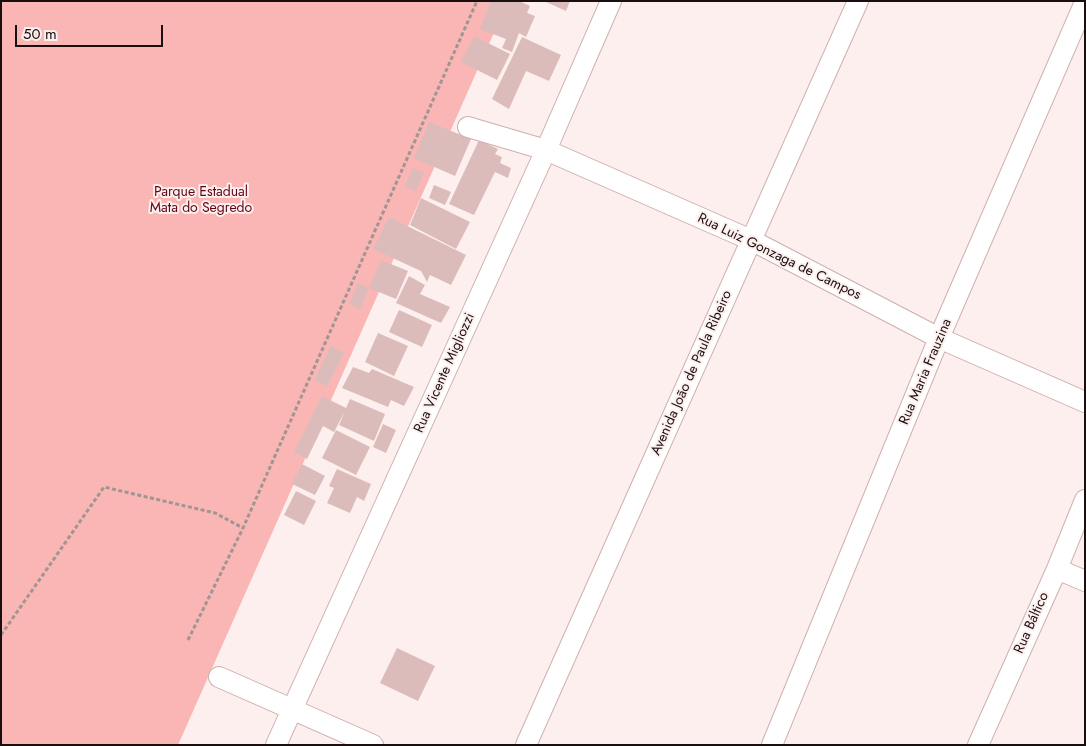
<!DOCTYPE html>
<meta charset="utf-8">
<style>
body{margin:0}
#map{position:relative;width:1086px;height:746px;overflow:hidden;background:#fcefee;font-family:Jost,sans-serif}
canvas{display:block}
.frame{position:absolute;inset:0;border:2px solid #190f0e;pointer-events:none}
.scale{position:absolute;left:15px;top:25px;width:148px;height:22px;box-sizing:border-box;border:2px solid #190f0e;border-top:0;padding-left:6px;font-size:15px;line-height:18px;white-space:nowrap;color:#190f0e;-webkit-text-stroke:4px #fcefee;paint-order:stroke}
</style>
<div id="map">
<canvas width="1086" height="746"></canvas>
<div class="frame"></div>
<div class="scale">50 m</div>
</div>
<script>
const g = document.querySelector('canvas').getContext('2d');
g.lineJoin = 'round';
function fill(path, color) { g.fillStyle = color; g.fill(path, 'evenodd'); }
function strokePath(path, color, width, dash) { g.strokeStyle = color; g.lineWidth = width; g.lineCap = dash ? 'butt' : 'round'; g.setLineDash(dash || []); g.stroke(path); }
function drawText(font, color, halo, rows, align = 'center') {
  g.font = font + ' Jost,sans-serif'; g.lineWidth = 4; g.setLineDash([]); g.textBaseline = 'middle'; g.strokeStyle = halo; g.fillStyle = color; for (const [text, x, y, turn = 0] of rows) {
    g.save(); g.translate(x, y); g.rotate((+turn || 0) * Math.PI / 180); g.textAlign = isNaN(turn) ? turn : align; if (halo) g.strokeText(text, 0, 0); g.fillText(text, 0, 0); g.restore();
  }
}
const green = new Path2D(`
 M1 1H508L178 745H1Z`);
const building = new Path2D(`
 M491 1H519L530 6 527 13 535 16 526 37 519 33 512 52 502 48 506 39 480 29Z
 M544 1H570L566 11Z
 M474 36 510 54 497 80 461 62Z
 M522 37 561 55 549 81 526 71 509 109 492 99Z
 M429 122 471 139 455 176 414 158Z
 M479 140 498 149 495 154 502 157 500 163 511 168 508 178 495 172 474 215 449 204Z
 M413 168 424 173 416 191 405 186Z
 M434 185 451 192 445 205 429 198Z
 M421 198 470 222 456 249 410 225Z
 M389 217 466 255 451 285 430 275 427 282 421 271 373 249Z
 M381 260 408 271 396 299 369 288Z
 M409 276 425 285 420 294 450 307 441 323 396 303Z
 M358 283 369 288 360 309 349 304Z
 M399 310 432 325 422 347 389 332Z
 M378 333 408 346 394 376 365 362Z
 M331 346 344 353 327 386 314 380Z
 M353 367 369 373 372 369 414 387 404 406 391 400 388 407 342 388Z
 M322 396 346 408 350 399 385 414 374 441 339 425 345 411 334 432 323 426 307 459 294 452Z
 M383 424 396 430 386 453 373 447Z
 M336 430 370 447 356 475 322 458Z
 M302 464 325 476 315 495 292 484Z
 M337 469 371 484 364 501 357 497 350 513 327 503 334 488 329 486Z
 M296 491 316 501 304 525 284 515Z
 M397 648 435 666 418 701 380 683Z`);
const path = new Path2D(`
 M1 635 104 487 215 513 243 528
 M188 640 243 528 477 1`);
const minor = new Path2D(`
 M468 127 546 150 751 240 939 338 1085 402
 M1057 569 1085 581
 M219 677 373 745
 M276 745 546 150 611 1
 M526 745 858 1
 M772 745 939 338 1085 2
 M978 745 1057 569 1085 500`);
const parkNames = [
 ["Parque Estadual",201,193],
 ["Mata do Segredo",201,209]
];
const streetNames = [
 ["Rua Luiz Gonzaga de Campos",779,257,26],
 ["Rua Maria Frauzina",926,372,-67],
 ["Rua Vicente Migliozzi",445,373,-66],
 ["Avenida João de Paula Ribeiro",692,373,-66],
 ["Rua Báltico",1032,623,-66]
];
fill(green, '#f9b6b4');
fill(building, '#dbbcbb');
strokePath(minor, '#ceb0ae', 22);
strokePath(path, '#a19594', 3, [4, 2.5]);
strokePath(minor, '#fff', 20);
drawText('14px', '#610515', '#fcefee', parkNames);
drawText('14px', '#190f0e', '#fcefee', streetNames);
</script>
